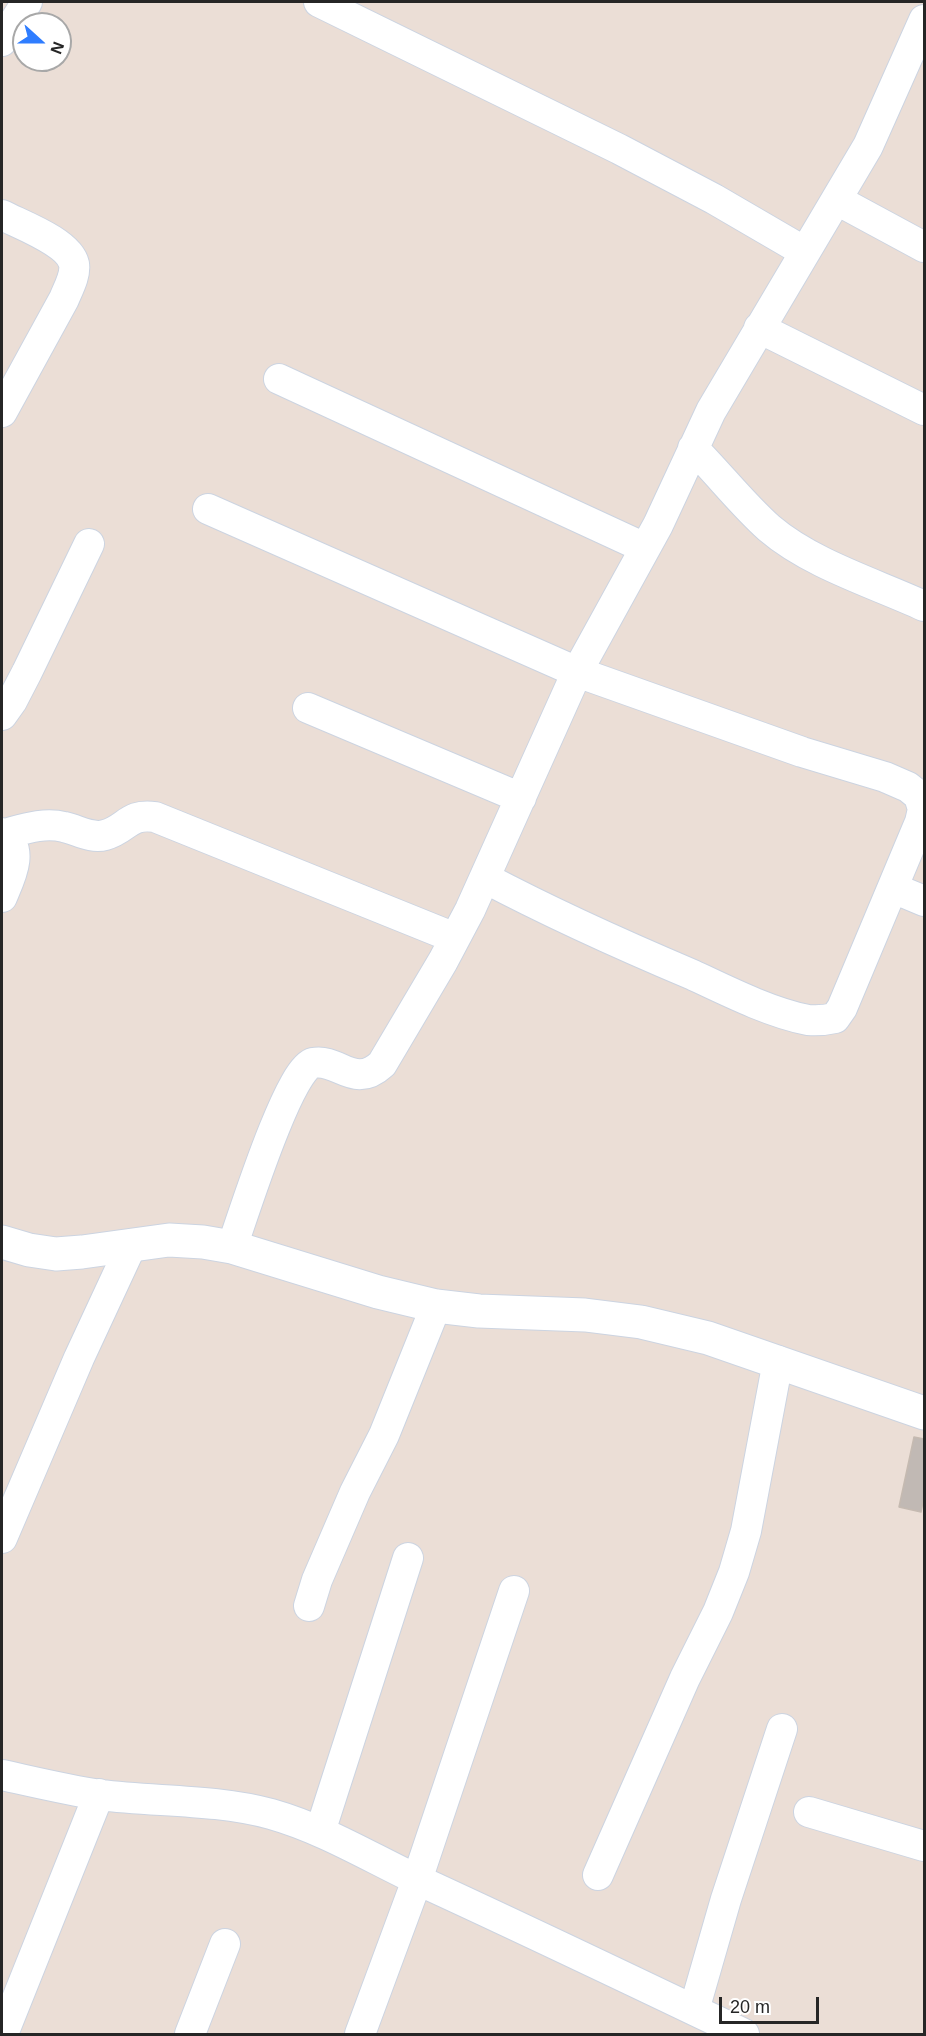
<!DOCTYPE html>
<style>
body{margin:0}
#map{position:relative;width:926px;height:2036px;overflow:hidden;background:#ebded6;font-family:Arial,sans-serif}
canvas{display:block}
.frame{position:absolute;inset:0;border:3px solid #262626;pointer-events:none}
.north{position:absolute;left:12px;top:12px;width:60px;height:60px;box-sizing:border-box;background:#fff;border:2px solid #a8a8a8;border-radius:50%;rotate:111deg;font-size:16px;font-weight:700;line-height:24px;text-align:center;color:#262626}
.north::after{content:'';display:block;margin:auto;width:21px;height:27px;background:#2f7dff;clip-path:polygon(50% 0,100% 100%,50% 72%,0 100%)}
.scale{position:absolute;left:719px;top:1997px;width:100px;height:27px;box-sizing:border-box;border:3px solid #262626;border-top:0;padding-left:8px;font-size:18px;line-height:21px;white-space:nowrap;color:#262626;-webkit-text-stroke:4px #fff;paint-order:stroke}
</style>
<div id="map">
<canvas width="926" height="2036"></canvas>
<div class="frame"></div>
<div class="north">N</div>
<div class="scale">20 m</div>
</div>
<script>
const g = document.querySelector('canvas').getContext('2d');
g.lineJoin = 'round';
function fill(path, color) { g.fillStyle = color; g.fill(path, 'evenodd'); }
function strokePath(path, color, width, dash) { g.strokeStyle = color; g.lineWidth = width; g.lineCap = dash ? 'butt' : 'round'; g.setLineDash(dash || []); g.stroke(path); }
const building = new Path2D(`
 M914 1437 924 1439V1497L921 1512 899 1507Z`);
const street = new Path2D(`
 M319 2 619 149 714 199 805 252
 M2 41 27 2
 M837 200 924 247
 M2 215C21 225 69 242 74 264 76 275 68 289 64 299L2 412
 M759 328 924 410
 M279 379 645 548
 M693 448C719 474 742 504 769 528 811 564 874 583 924 606
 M208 509 577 672 802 752 885 777 908 787 919 796 923 809 920 822 842 1008 835 1018C826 1020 818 1021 808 1020 771 1013 727 991 693 975 622 945 553 914 485 878
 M308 708 521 798
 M2 715 12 701 27 672 89 544
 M2 833C25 849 11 876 2 897
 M5 834C24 829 44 822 64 827 78 830 91 839 105 835 127 829 128 813 155 817L455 938
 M893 888 924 901
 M232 1247C242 1219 289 1068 313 1063 339 1058 354 1090 382 1064L443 961 470 910 577 672 658 525 711 411 868 146 924 20
 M2 1538 79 1358 132 1244
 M309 1606 317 1580 355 1492 384 1435 436 1306
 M2 1775C34 1782 67 1790 100 1795 157 1802 215 1799 271 1814 324 1829 371 1858 420 1881 529 1931 637 1983 744 2034
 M809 1812 924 1846
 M320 1832 408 1558
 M598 1875 685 1678 718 1612 734 1572 746 1531 778 1361
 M694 2010 726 1899 782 1729
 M3 2034 99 1794
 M190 2034 225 1944
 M360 2034 417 1880 514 1591`);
const secondary = new Path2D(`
 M2 1242 29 1250 56 1254 82 1252 169 1240 203 1242 232 1247 378 1292 436 1306 479 1311 585 1315 641 1322 708 1338 924 1413`);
fill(building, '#c1b9b4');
strokePath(building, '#c5bab1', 1.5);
strokePath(street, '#ccd4e1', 32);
strokePath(secondary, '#ccd4e1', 35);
strokePath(street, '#fff', 30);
strokePath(secondary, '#fff', 33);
</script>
